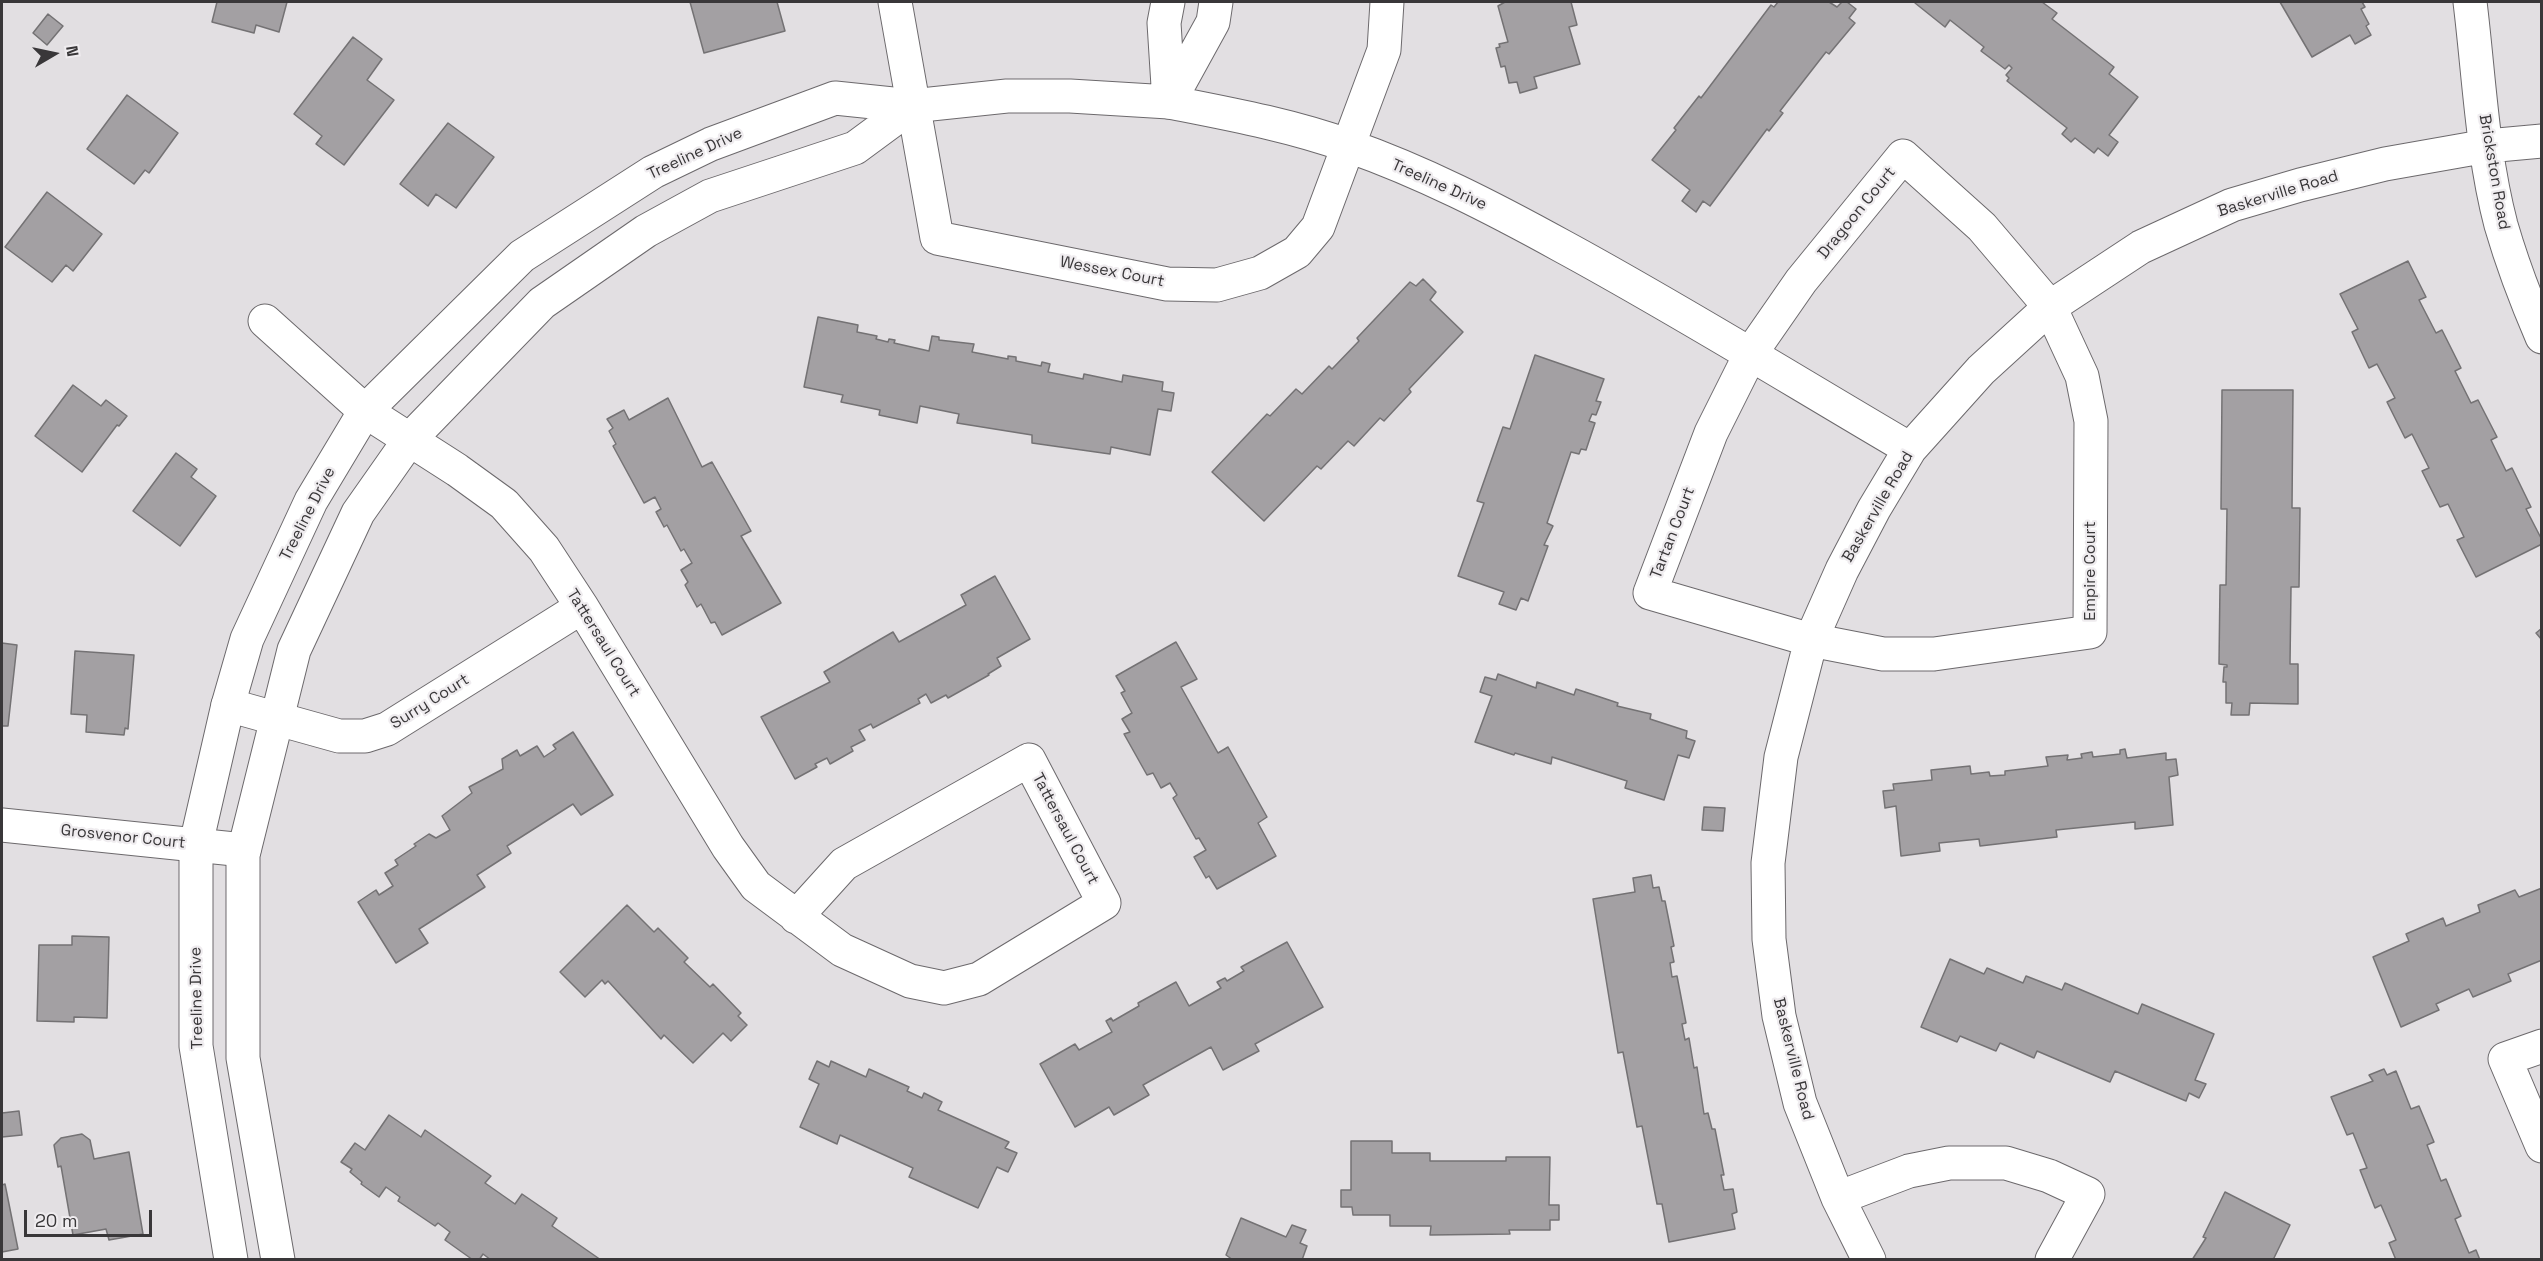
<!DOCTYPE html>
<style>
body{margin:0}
#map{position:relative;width:2543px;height:1261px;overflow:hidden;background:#e2dfe2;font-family:"Space Grotesk",sans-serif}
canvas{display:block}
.frame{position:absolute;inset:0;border:3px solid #393739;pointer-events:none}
.north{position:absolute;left:24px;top:24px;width:60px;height:60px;-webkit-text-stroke:4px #efecef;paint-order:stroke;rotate:81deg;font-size:16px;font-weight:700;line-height:24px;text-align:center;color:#393739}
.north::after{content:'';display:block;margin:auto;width:21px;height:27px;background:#393739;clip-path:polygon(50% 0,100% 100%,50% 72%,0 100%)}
.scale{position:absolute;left:24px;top:1210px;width:128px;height:27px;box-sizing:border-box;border:3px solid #393739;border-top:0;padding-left:8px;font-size:18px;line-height:21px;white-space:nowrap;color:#393739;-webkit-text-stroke:4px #efecef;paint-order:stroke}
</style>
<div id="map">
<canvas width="2543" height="1261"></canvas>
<div class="frame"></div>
<div class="north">N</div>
<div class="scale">20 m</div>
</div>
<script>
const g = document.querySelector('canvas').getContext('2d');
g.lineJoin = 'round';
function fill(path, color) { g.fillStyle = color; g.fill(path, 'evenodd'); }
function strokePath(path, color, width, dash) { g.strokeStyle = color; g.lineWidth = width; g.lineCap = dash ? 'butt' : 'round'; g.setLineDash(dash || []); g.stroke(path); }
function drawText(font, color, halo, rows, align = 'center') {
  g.font = font + ' "Space Grotesk",sans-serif'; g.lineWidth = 4.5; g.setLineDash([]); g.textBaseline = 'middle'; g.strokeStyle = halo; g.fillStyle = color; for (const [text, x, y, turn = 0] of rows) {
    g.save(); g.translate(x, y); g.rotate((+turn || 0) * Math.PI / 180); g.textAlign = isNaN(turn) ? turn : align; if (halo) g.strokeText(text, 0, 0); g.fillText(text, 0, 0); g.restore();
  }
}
const building = new Path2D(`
 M217 2H287L279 32 256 25 254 33 212 22Z
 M690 2H777L785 31 704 53Z
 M1505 2H1571L1577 25 1569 27 1580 64 1534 77 1537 88 1520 93 1517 82 1509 83 1505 66 1501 67 1496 48 1500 47 1499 44 1508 42 1498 6Z
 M1778 2H1829L1837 7 1842 2H1847L1856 9 1849 18 1855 23 1829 54 1826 52 1780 111 1783 113 1769 131 1767 129 1710 206 1703 201 1696 212 1682 201 1690 190 1652 160 1676 130 1674 128 1699 96 1701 98 1771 5 1774 7Z
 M1917 2H2042L2057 13 2052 19 2114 67 2109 74 2138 97 2109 135 2118 142 2108 156 2098 148 2094 153 2075 138 2071 142 2062 134 2067 128 2007 81 2009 78 2006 75 2012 68 2009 65 2005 69 1981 51 1984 47 1950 20 1945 27 1915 3Z
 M2280 2H2362L2365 7 2361 9 2369 24 2366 26 2371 35 2355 44 2350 35 2312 57Z
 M48 14 63 26 47 45 33 33Z
 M353 37 382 59 367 80 394 100 344 165 316 144 322 136 294 114Z
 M127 95 178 133 149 173 145 170 134 184 87 149Z
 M448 123 494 157 456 208 436 194 428 206 400 184Z
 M47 192 102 234 73 271 66 265 52 282 5 247Z
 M2408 261 2426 297 2419 300 2436 333 2442 330 2461 368 2455 371 2471 403 2478 400 2497 437 2491 440 2506 471 2512 468 2531 507 2526 509 2542 540V544L2476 577 2457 540 2464 537 2448 504 2440 507 2422 471 2429 468 2412 434 2405 438 2387 402 2395 398 2377 364 2369 368 2352 332 2358 329 2340 294Z
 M1423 279 1436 292 1430 300 1463 332 1409 389 1411 392 1384 421 1380 418 1354 446 1348 441 1321 469 1317 466 1264 521 1212 472 1267 414 1270 416 1296 389 1302 394 1329 366 1332 369 1359 341 1357 338 1410 282 1416 286Z
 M818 317 858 325 857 332 877 336 876 339 888 342 889 339 895 340 894 343 929 351 932 336 939 337V340L974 344 972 352 1008 359V356L1016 357V361L1041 366 1042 362 1050 364 1048 372 1083 379 1084 374 1122 382 1123 375 1163 382 1162 391 1174 393 1171 411 1158 409 1150 455 1111 447 1110 454 1032 443V435L957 423 959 414 920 406 917 423 879 415 880 410 841 402 843 395 804 387Z
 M1535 355 1604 379 1596 401 1601 402 1596 415 1592 414 1589 421 1595 423 1586 450 1581 449 1579 454 1571 452 1547 523 1553 526 1544 545 1548 546 1528 601 1521 598 1516 610 1499 604 1504 592 1458 576 1484 503 1477 501 1503 427 1510 429Z
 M73 385 101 406 106 400 127 416 119 426 117 425 82 472 35 436Z
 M2222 390H2293L2292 508H2300L2299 587H2291L2290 664H2298V704L2250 703 2249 715H2231L2232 703H2226V682H2223L2224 667H2227V665L2219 664 2220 585H2226L2227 509H2221Z
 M668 398 702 467 712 462 751 531 741 536 781 603 722 635 715 622 711 623 701 604 697 607 685 585 688 582 681 570 692 563 684 549 681 551 667 525 664 527 656 512 661 509 655 497 644 503 613 446 616 444 609 431 613 428 607 419 624 410 629 420Z
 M176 453 197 469 191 477 216 496 180 546 133 511Z
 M995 576 1030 639 997 658 1001 666 988 674 989 675 948 698 946 695 931 703 926 694 918 699 920 703 873 728 871 724 859 730 865 740 851 747 853 751 830 764 827 758 815 764 817 767 795 779 761 717 830 682 824 672 893 632 899 642 966 605 961 595Z
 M2542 628V640L2536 633Z
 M1176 642 1197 679 1181 687 1218 753 1228 747 1267 817 1258 823 1276 856 1217 889 1209 876 1206 878 1194 857 1206 850 1199 838 1196 839 1173 798 1177 795 1170 783 1161 788 1153 773 1147 775 1124 734 1130 732 1122 719 1132 713 1121 693 1125 691 1116 676Z
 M2 643 17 645 8 726H2Z
 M75 651 134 655 128 729 125 728 124 735 86 732 87 715 71 714Z
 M1498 674 1536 688 1537 682 1574 695 1576 689 1618 703 1617 706 1651 714 1650 719 1687 731 1686 738 1695 741 1689 758 1678 755 1664 800 1625 788 1627 781 1552 757 1551 764 1515 753 1514 755 1475 742 1492 696 1480 692 1485 677 1496 680Z
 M573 732 613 795 581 815 573 804 507 846 511 853 477 875 485 887 419 929 428 943 396 963 358 902 376 890 379 895 393 886 385 873 398 865 395 860 416 846 414 844 429 834 436 838 450 830 442 816 472 793 469 787 503 769 502 759 517 750 520 756 537 746 544 757 556 749 553 745Z
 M2125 749 2127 758 2166 753V760L2176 759 2178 775 2169 777 2173 825 2135 829V822L2056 830 2057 837 1980 846 1979 839 1939 843 1940 851 1901 856 1896 806 1885 808 1883 791 1894 790 1893 784 1932 780 1931 770 1970 766 1971 774 1989 772 1990 776 2005 775V771L2048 766 2046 757 2068 755 2067 760 2082 758 2081 754 2092 752 2093 757 2120 754V750Z
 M1704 807 1725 808 1723 831 1702 830Z
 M1651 875 1653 888 1659 887 1662 901H1665L1674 946 1671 947 1674 962 1670 963 1672 977 1677 976 1686 1023 1682 1024 1685 1040 1689 1038 1694 1068 1697 1067 1704 1114 1708 1113 1712 1129H1715L1724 1175H1721L1724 1190 1733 1189 1737 1212 1732 1214 1735 1229 1669 1242 1662 1204H1657L1642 1126 1637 1127 1623 1052 1618 1053 1593 899 1635 892 1633 878Z
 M2542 888V960L2508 974 2511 981 2473 997 2469 989 2436 1004 2439 1010 2401 1027 2373 957 2409 941 2406 934 2443 918 2446 926 2480 912 2478 905 2515 890 2519 897Z
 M627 905 654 932 658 928 688 958 684 962 710 987 713 984 741 1013 738 1016 747 1025 731 1041 723 1033 693 1063 664 1035 661 1039 608 981 605 984 602 980 585 997 560 972Z
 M72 936 109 937 107 1018 74 1017V1022L37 1021 39 945H72Z
 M1287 942 1323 1007 1255 1044 1259 1051 1223 1070 1211 1047 1143 1085 1149 1095 1114 1115 1109 1107 1075 1127 1040 1064 1075 1044 1079 1050 1112 1032 1106 1021 1111 1018 1113 1021 1139 1006 1138 1003 1176 982 1189 1006 1221 988 1217 982 1225 978 1227 981 1244 971 1241 967Z
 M1950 959 1984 974 1987 968 2023 983 2026 976 2062 990 2065 983 2138 1014 2142 1004 2214 1034 2195 1080 2206 1084 2199 1098 2189 1093 2186 1101 2115 1071 2110 1082 2037 1051 2034 1058 2000 1043 1996 1051 1960 1036 1957 1042 1921 1027Z
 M817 1061 829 1067 831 1061 866 1077 869 1069 909 1087 907 1091 922 1098 924 1093 942 1102 938 1110 1009 1142 1005 1148 1017 1153 1008 1172 997 1167 978 1208 909 1177 913 1168 840 1135 837 1144 800 1127 819 1084 809 1079Z
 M2384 1069 2387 1075 2396 1071 2411 1109 2419 1106 2434 1142 2427 1145 2441 1181 2446 1179 2461 1216 2455 1219 2469 1253 2476 1250 2480 1260H2396L2389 1243 2396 1240 2381 1205 2375 1208 2360 1170 2367 1168 2353 1133 2347 1135 2331 1097 2373 1081 2369 1075Z
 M19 1111 22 1135 2 1137V1113Z
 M389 1115 421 1137 425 1130 491 1176 485 1183 515 1204 522 1194 557 1218 552 1226 601 1260H491L483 1254 479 1260H473L445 1240 450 1232 438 1223 435 1226 398 1201 400 1197 386 1187 379 1197 361 1184 362 1182 350 1172 352 1169 341 1162 355 1143 365 1150Z
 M82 1134 90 1140 94 1159 129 1152 143 1234 109 1240 106 1229 73 1235 61 1166 58 1167 54 1145 61 1138Z
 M1351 1141H1392V1153H1430V1161H1506V1157H1550L1549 1205H1559V1220H1550V1230H1509L1510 1234 1430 1235 1431 1226H1390V1215H1353L1352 1207H1341V1190H1351Z
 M5 1184 18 1249 2 1252V1185Z
 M2225 1192 2290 1225 2273 1260H2192L2206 1238 2203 1237Z
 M1241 1218 1286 1237 1292 1225 1306 1230 1300 1243 1307 1246 1302 1260H1233L1226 1255Z`);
const minor = new Path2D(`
 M895 2 937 238 1167 284 1217 285 1260 273 1297 252 1318 227 1384 50 1387 2
 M2470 2C2479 75 2482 153 2501 225 2512 263 2526 300 2542 337
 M1169 102C1230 114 1290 125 1349 146 1423 172 1493 208 1562 246 1680 310 1794 381 1910 449
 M1903 156 1982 227 2050 307 2082 376 2091 421 2090 632 1934 654H1883L1811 640 1650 593 1711 433 1751 353 1801 281Z
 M265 321 365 411 457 470 504 504 544 549 582 607 728 847 756 886 842 950 910 981 944 988 979 979 1104 903 1029 760 844 864 796 917
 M228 705 339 736H365L387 729 582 607
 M2 825 244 850
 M2542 1046 2505 1059 2542 1146
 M1838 1198 1909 1171 1949 1163H2006L2049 1176 2088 1194 2052 1260
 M1869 1260 1838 1198 1800 1103 1779 1016 1769 939 1768 863 1781 757 1811 640 1842 570 1874 509 1910 449 1981 370 2050 307 2141 247 2232 205 2300 185 2385 164 2487 146 2542 141`);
const tertiary = new Path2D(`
 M1168 2 1164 23 1169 102
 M1169 102 1213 22 1216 2
 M231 1260 196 1046V844L228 705 247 639 311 501 365 411 522 256 653 172 711 144 835 98 912 106 1007 96H1070L1169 102
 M278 1260 243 1058V855L294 650 358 513 410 439 542 303 646 231 710 196 855 148 912 106`);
const streetNames = [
 ["Treeline Drive",695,154,-25],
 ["Brickston Road",2494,172,80],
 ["Treeline Drive",1439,185,24],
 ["Baskerville Road",2278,194,-17],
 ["Dragoon Court",1857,213,-51],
 ["Wessex Court",1112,272,11],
 ["Baskerville Road",1878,507,-60],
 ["Treeline Drive",308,514,-63],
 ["Tartan Court",1673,533,-69],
 ["Empire Court",2091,571,-90],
 ["Tattersaul Court",603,643,58],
 ["Surry Court",430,702,-32],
 ["Tattersaul Court",1065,829,62],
 ["Grosvenor Court",123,837,6],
 ["Treeline Drive",197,998,-91],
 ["Baskerville Road",1793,1059,76]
];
fill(building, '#a3a0a3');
strokePath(building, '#747274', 1.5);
strokePath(minor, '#6c696c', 35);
strokePath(tertiary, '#6c696c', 35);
strokePath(minor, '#fff', 33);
strokePath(tertiary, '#fff', 33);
drawText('16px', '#393739', '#efecef', streetNames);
</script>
